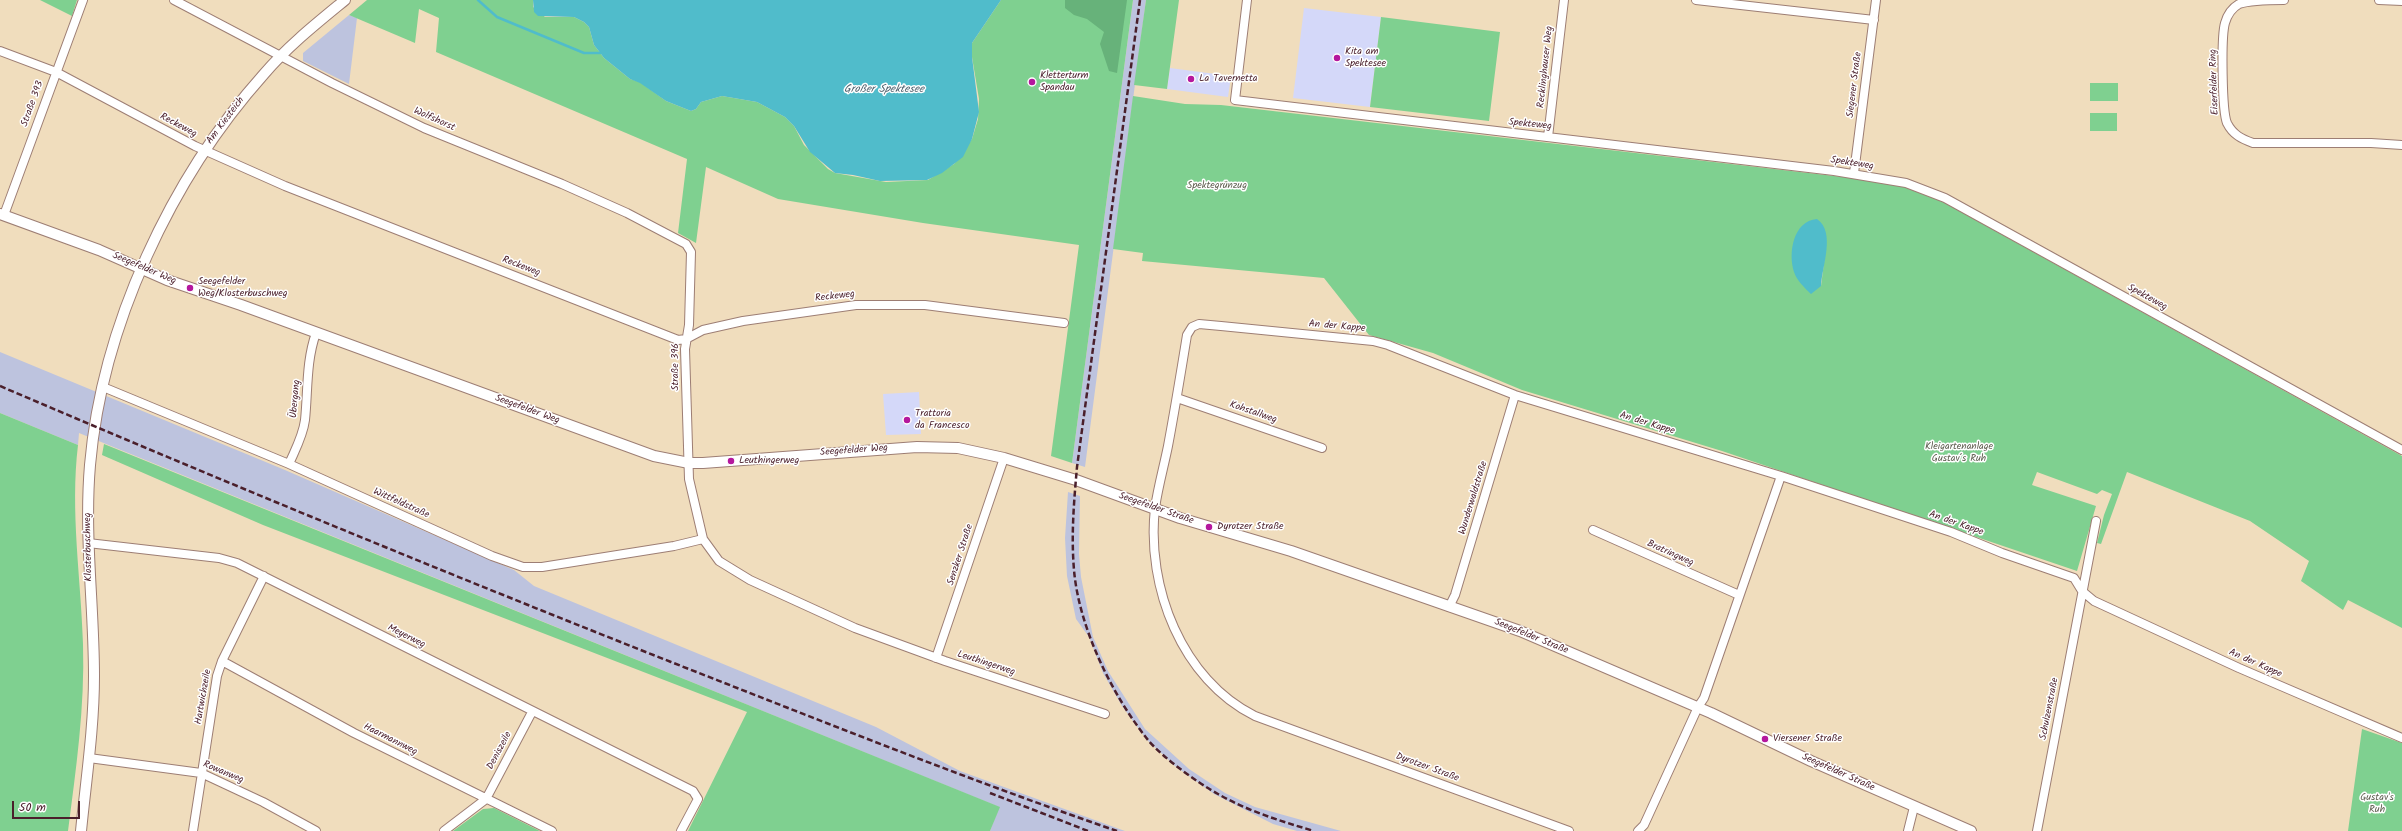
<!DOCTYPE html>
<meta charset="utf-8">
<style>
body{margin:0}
#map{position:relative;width:2402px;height:831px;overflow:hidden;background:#f0ddbd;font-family:Kalam,sans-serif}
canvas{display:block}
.scale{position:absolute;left:12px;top:801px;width:68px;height:18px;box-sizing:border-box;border:2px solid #4a1f2b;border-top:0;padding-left:5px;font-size:12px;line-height:14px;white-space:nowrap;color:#4a1f2b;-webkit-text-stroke:3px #fff;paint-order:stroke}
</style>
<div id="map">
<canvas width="2402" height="831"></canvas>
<div class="scale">50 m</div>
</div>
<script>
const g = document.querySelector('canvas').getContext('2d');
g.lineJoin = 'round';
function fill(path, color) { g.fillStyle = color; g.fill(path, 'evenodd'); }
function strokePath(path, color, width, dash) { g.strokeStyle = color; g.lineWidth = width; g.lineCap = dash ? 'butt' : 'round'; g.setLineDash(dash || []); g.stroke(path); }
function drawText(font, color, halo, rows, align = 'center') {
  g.font = font + ' Kalam,sans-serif'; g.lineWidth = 3; g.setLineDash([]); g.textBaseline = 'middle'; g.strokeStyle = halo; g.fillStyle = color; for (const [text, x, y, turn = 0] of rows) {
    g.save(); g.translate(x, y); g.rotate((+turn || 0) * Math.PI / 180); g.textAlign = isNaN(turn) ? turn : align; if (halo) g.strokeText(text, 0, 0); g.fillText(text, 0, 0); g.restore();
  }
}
const built = new Path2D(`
 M1304 8 1381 17 1370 107 1293 98Z
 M1170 68 1231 76 1228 97 1167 89Z
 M919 392 921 434 886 435 883 394Z`);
const industrial = new Path2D(`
 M1133 0H1146L1085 467 1072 463Z
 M349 15 357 18 349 84 303 61V53Z
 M0 352 285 470 514 570 534 586 876 727 960 771 1125 831H990L999 807 79 433 78 445 0 413Z
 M1068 492 1080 496 1079 554 1081 577 1093 637 1108 671 1145 729 1189 769 1225 793 1255 807 1341 831H1297L1273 824 1214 794 1175 766 1147 740 1122 706 1103 673 1089 637 1076 619 1067 576 1065 538Z`);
const green = new Path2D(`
 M40 0H77L72 16Z
 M367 0H533V7L545 17H574L584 22 589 27 594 45 604 58 630 79 640 82 666 101 691 111 696 109 701 102 722 96 757 102 785 117 794 126 804 145 828 169 835 173 886 182 928 180 954 164 972 139 978 119 979 99 972 57V43L1001 0H1133L1072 463 1051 456 1079 245 923 223 778 199 706 167 696 243 678 233 687 159 436 52 439 18 419 9 415 43 349 15Z
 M1146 0H1179L1167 89 1134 85Z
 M1381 17 1500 32 1489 121 1370 107Z
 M2090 83H2118V101H2090Z
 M1133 96 1185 104 1221 105 1843 177 1904 187 1943 202 2402 456V628L2348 600 2343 610 2301 581 2309 561 2250 521 2127 472 2101 544 2097 543 2104 515 2112 494 2102 490 2097 494 2037 472 2032 485 2096 506 2077 571 1722 451 1522 390 1433 353 1369 335 1324 278 1142 261 1143 253 1113 249ZM1826 247 1821 286 1793 261Z
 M2090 113H2117V131H2090Z
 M0 413 78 445C70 512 81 577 83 644 85 707 76 769 68 831H0Z
 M104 444 1000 807 990 831H688L747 712 263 525 102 455Z
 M2362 729 2402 743V831H2348Z
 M494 808 540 831H453L483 809Z`);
const forest = new Path2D(`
 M1065 0H1127L1117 73 1109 71 1100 44 1104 32 1087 19 1074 15 1065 8Z`);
const water = new Path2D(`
 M533 0H1001L972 43V57L979 112 972 139 963 157 942 173 927 180 880 181 853 175 835 173 810 152 794 126 785 117 757 102 722 96 701 102 696 109 691 111 666 101 640 83 630 79 604 58 594 45 589 27 584 22 574 17 538 16 534 12Z
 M1817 219C1836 232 1822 266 1821 286L1811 294C1804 287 1797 281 1794 272 1788 253 1793 221 1817 219Z`);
const stream = new Path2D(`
 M478 0 497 17 584 53H600`);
const minor = new Path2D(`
 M174 0 332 83 424 128 562 184 627 213 686 244 691 252 689 325 685 349 689 479 703 539 719 561 750 580 855 628 945 661 1105 714
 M1247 0 1235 100 1834 171 1906 183 1945 198 2402 450
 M1696 0 1874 20
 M2284 0C2270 0 2251 0 2239 4 2232 8 2227 16 2225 23 2221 37 2222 111 2227 123 2233 135 2242 139 2253 143H2371L2402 145
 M2379 0 2402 1
 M0 51 56 72 195 146 285 186 678 340 686 339 703 330 743 321 856 305H925L1064 323
 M1548 137 1564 0
 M1854 173 1876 0
 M4 215 83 0
 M103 387 289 464 492 556 523 567H542L674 546 703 539
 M1177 398 1322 448
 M289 464C295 450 303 436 305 420 308 391 306 361 316 333
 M1593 530 1739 595
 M88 543 219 558 237 563 693 791 698 799 681 831
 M1449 607 1455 595 1515 395
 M936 658 1004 458
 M222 661 354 733 552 831
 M89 758 201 773 263 802 316 831
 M193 831 217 676 222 661 264 576
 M444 831 486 799 532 712
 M1569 831 1255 716C1182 680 1146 587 1155 508 1158 487 1164 466 1168 446 1175 409 1181 372 1187 335L1192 327 1199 324 1221 326 1373 341 1388 345 1515 395 1781 476 1951 532 2002 553 2074 578 2082 591 2094 601 2239 668 2402 738
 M1638 831 1644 825 1698 707 1704 698 1781 476
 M1908 831 1914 807
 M2037 831 2096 521`);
const tertiary = new Path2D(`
 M0 214 99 250 167 280 241 305 654 456 689 463H703L917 447 958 448 1004 458 1076 480 1180 518 1291 551 1520 631 1711 713 1811 761 1971 831
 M81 831C86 780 94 728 94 676 94 605 84 536 90 465 102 326 171 178 264 74 288 46 317 23 345 0`);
const rail = new Path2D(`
 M1140 0 1077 467C1074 501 1071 535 1074 570 1079 628 1112 695 1148 740 1163 758 1198 783 1218 794 1248 811 1280 821 1314 831
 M0 386C222 481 446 573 671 662 819 720 966 779 1117 831
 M990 793 1088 831`);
const markers = [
 [1337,58,4,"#b5179e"],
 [1191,79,4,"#b5179e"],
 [1032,82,4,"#b5179e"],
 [190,288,4,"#b5179e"],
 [907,420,4,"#b5179e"],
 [731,461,4,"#b5179e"],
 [1209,527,4,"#b5179e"],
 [1765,739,4,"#b5179e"]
];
const poiNames = [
 ["Kita am",1345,52],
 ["Spektesee",1345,64],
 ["Kletterturm",1040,76],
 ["Spandau",1040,88],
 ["La Tavernetta",1199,79],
 ["Seegefelder",198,282],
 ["Weg/Klosterbuschweg",198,294],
 ["Trattoria",915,414],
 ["da Francesco",915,426],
 ["Leuthingerweg",739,461],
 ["Dyrotzer Straße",1217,527],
 ["Viersener Straße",1773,739]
];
const streetNames = [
 ["Recklinghauser Weg",1546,67,-84],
 ["Eiserfelder Ring",2215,82,-92],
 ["Siegener Straße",1855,85,-83],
 ["Straße 393",33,104,-70],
 ["Wolfshorst",434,120,24],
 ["Am Kiesteich",226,121,-53],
 ["Spekteweg",1530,125,6],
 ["Reckeweg",178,126,28],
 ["Spekteweg",1852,164,9],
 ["Reckeweg",521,267,21],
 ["Seegefelder Weg",144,269,23],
 ["Reckeweg",835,297,-6],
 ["Spekteweg",2147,298,29],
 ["An der Kappe",1337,327,5],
 ["Straße 396",676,367,-90],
 ["Übergang",296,399,-85],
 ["Seegefelder Weg",527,410,20],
 ["Kohstallweg",1253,413,19],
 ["An der Kappe",1647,424,17],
 ["Seegefelder Weg",854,451,-4],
 ["Wunderwaldstraße",1474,498,-73],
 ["Wittfeldstraße",401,504,24],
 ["Seegefelder Straße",1156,509,19],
 ["An der Kappe",1956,524,19],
 ["Klosterbuschweg",89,547,-91],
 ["Bratringweg",1670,554,24],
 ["Senzker Straße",961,555,-72],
 ["Meyerweg",406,637,27],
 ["Seegefelder Straße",1531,637,22],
 ["Leuthingerweg",986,664,18],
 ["An der Kappe",2255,664,24],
 ["Hartwichzeile",204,697,-80],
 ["Schulzenstraße",2050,709,-79],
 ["Haarmannweg",390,740,27],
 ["Deniszeile",500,751,-62],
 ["Dyrotzer Straße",1427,768,20],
 ["Rowanweg",223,773,23],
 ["Seegefelder Straße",1838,773,24]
];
const parkNames = [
 ["Spektegrünzug",1217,186],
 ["Kleigartenanlage",1959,447],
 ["Gustav´s Ruh",1959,459],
 ["Gustav's",2377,798],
 ["Ruh",2377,810]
];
const waterNames = [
 ["Großer Spektesee",884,90]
];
fill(built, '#d4d8f9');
fill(industrial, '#bdc3de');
fill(green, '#7fd090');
fill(forest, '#67b27a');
fill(water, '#50bccb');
strokePath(stream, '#50bccb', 2.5);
strokePath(minor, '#9d7e74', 10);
strokePath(tertiary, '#9d7e74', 12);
strokePath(minor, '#fff', 8);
strokePath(tertiary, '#fff', 10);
strokePath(rail, '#4a1f2b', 2.5, [6, 3]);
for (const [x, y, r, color] of markers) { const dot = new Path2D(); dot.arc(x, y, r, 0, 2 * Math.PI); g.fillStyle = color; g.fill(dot); strokePath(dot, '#fff', 1.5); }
drawText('10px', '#4a1f2b', '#fff', poiNames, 'left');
drawText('10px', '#4a1f2b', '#fff', streetNames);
drawText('10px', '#5d5d4e', '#fff', parkNames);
drawText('italic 11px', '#4c5e6b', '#fff', waterNames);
</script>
